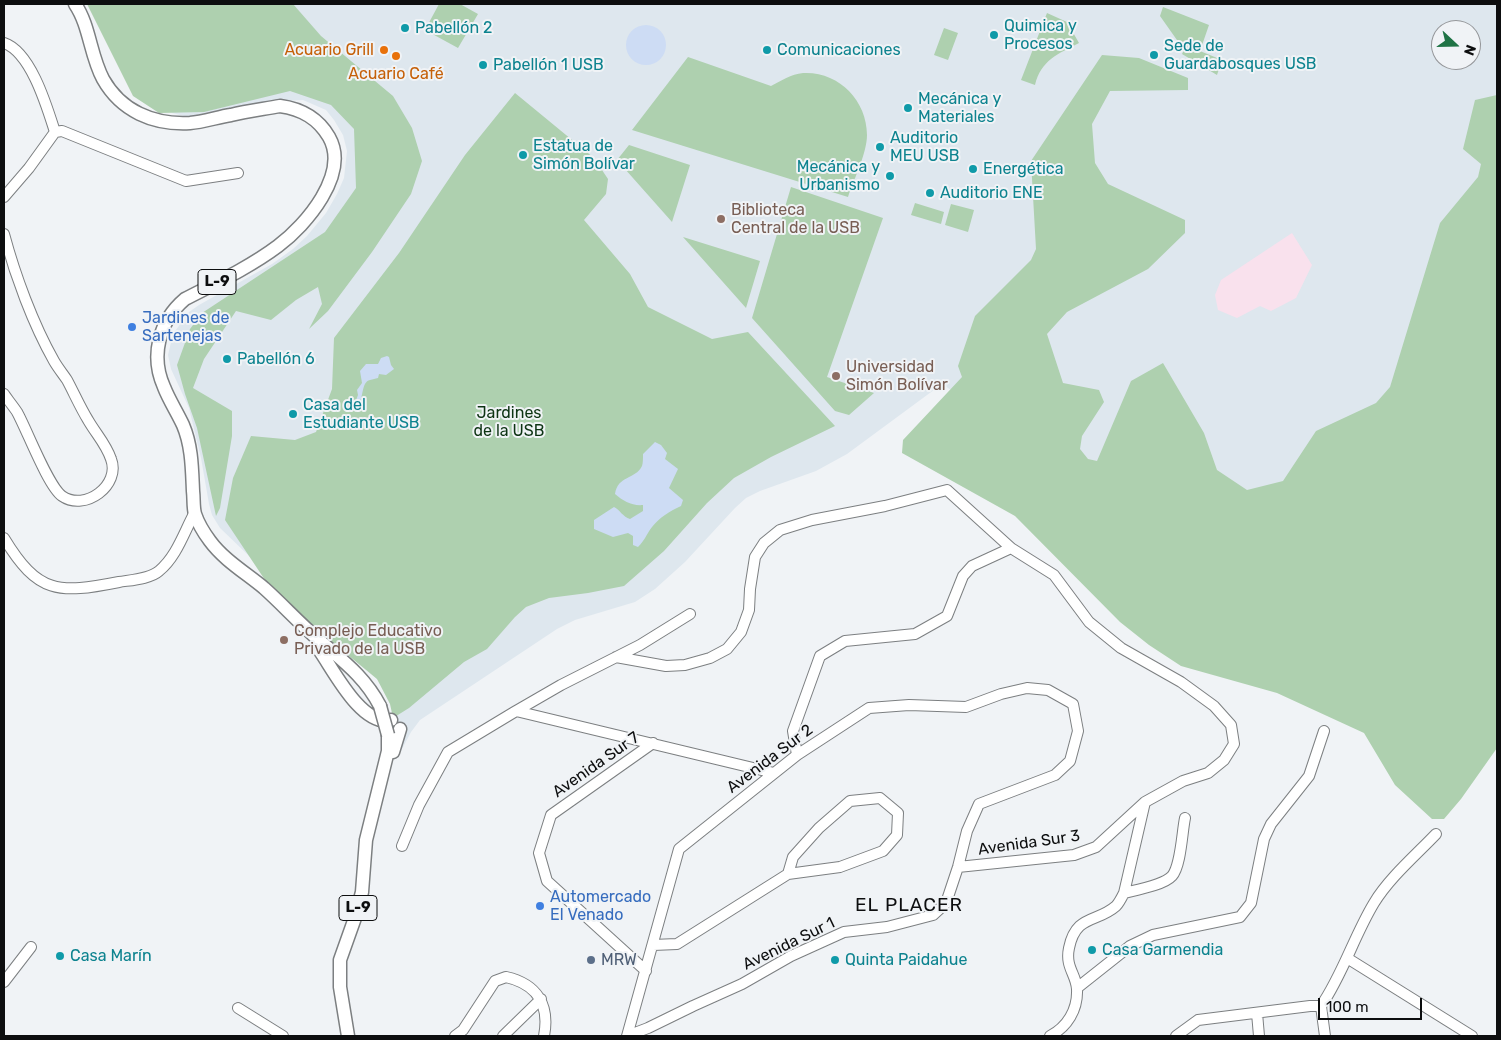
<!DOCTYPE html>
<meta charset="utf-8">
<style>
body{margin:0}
#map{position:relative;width:1501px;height:1040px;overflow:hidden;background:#f0f3f6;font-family:Rubik,sans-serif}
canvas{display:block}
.frame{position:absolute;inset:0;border:5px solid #0d0e0f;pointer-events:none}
.north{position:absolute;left:1431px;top:20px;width:50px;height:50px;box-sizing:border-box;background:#f0f3f6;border:1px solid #95979a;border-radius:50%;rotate:111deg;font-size:14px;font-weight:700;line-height:20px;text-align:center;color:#0d0e0f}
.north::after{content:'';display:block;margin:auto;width:18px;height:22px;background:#1f7345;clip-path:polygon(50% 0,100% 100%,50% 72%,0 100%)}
.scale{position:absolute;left:1318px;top:998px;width:104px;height:22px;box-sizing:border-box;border:2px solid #0d0e0f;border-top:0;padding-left:6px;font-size:15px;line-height:18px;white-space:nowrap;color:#0d0e0f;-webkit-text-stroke:4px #f0f3f6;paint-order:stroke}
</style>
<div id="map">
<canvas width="1501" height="1040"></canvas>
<div class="frame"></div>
<div class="north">N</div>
<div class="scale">100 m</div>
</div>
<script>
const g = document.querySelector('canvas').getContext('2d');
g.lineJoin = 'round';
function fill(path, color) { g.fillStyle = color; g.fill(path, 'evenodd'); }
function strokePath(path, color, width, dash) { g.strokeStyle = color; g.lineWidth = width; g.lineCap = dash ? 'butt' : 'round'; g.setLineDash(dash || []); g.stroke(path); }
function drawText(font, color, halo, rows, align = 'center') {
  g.font = font + ' Rubik,sans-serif'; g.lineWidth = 4; g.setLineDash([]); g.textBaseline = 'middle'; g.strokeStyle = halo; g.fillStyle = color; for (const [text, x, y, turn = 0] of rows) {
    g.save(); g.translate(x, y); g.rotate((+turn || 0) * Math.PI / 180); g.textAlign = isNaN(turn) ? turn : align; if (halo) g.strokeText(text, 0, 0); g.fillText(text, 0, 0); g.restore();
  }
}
const built = new Path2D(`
 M97 4H1497V574L1410 588 1007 427 942 384 847 454 816 471 760 491 746 498 735 508 685 562 655 589 635 602 575 620 557 629 420 720 411 732 402 749 397 719 388 697 379 681 220 528 212 515 209 504 201 458 189 408 171 369 168 355 173 334 189 312 199 305 272 264 293 249 307 236 326 213 337 194 344 178 347 151 343 135 334 120 326 110 303 100 283 101 211 115 188 117 172 113 158 107ZM1441 30H1471V60H1441Z`);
const industrial = new Path2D(`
 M1292 233 1312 265 1296 298 1271 311 1260 306 1237 318 1218 310 1215 295 1221 280Z`);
const green = new Path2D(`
 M87 4H293L321 36 393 96 412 128 422 161 411 194 372 252 328 311 309 329 322 304 318 287 296 300 271 320 236 311 204 359 193 388 232 411V436L220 508 216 516 197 428 185 394 177 365 190 329 202 313 325 232 356 188 354 129 331 105 290 91 204 112 159 113 133 96Z
 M439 4H460L478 14 458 48 425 30Z
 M1163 7 1209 25 1200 51 1222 60 1217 75 1182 54 1184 50 1160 16Z
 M1047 13 1067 22 1079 43C1058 54 1041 60 1035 85L1021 80Z
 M944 28 958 33 948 60 934 55Z
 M1102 55 1139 58 1188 78V90L1110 91 1092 124 1095 163 1108 184 1185 220V233L1148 269 1067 312 1047 334 1063 383 1099 390 1104 402 1082 436 1080 449 1088 459 1097 461 1131 381 1163 363 1204 433 1217 470 1247 490 1283 481 1316 431 1376 403 1390 387 1440 223 1478 177 1481 164 1463 149 1475 100 1497 95V748L1461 799 1444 819H1432L1395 785 1364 733 1277 693 1181 666 1149 645 1120 622 1015 516 902 453 903 440 962 377 958 366 975 316 1031 260 1036 249 1031 161Z
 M688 57 771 86C781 81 791 74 803 73 838 71 867 100 867 135 867 153 854 179 848 197L632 130Z
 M515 93 594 158 608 179 606 194 584 220 630 274 648 307 712 339 748 332 835 426 771 457 734 478 707 503 664 551 624 586 588 593 549 598 526 607 515 617 487 649 464 662 409 708 393 718 390 704 377 679 275 595 225 520 233 478 251 436 295 440 316 432 332 389 334 338 399 253 465 155Z
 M629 145 690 165 672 222 617 160Z
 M791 187 883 218 827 377 874 393 849 415 835 411 752 318Z
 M915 203 944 212 941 224 911 215Z
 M951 204 974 210 968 232 945 225Z
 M683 237 760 261 746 308Z`);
const water = new Path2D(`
 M626 45a20 20 0 1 1 40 0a20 20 0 1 1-40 0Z
 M387 356 389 357 391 365 394 369 386 375 379 374 378 378C375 379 373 379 370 380 361 382 364 398 358 405L355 403 358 395 357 390 362 383 360 371 366 364H378L381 358Z
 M655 442 661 445 667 453 665 459 678 469 669 488 683 500 681 506C670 511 660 517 652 527 646 535 645 540 638 547L633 545V536L628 533 613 537 594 529V520L614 507C620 510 623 517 630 519L643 511V505C632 506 623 501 615 494 618 475 635 480 642 466 643 463 643 458 643 454Z`);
const minor = new Path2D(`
 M4 43C31 52 47 107 55 132L29 168 4 197
 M55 132 62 131 186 181 238 173
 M4 234C15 275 33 324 54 361 58 368 63 374 67 380 74 393 80 407 88 420 96 434 106 444 111 459 121 485 85 512 62 496 48 486 27 430 17 412 13 406 8 400 4 394
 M4 538C38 594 58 594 119 582 131 580 150 579 159 571 177 556 184 532 195 512
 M616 657 666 666 685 665 710 658 727 649 741 632 749 610 750 589 755 557 764 543 780 530 812 520 885 506 947 490 1011 548
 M516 711 561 685 640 645 690 614
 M797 755 793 731 820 656 845 641 915 634 947 616 963 576 972 566 1011 548 1054 575 1089 622 1121 648 1181 682 1214 706 1231 725 1234 744 1224 760 1208 773 1183 781 1145 802 1096 847 1074 855 958 867
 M402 846 419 805 448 752 516 711 774 773
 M1124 893C1136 890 1164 885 1172 876 1181 866 1182 832 1185 818
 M653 945 677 944 788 874 840 867 883 851 897 835 898 813 880 798 850 801 819 828 793 857 788 874
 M1347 958 1472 1036
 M646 971 547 881 539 853 551 815 653 743
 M4 982 31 947
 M1077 988 1130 946 1153 935 1240 917 1251 903 1264 839 1271 824 1309 776 1324 731
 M1321 1006 1325 1036
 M238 1008 283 1036
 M1257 1013 1259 1036
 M455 1036 463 1030 495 981 506 977C537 984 550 1005 544 1036
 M503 1036 541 999
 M627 1036 648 1028 693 1006 742 984 791 956 844 932 887 927 933 915 946 903 958 867 967 831 979 804 1055 775 1070 761 1078 731 1073 704 1048 690 1027 688 1001 694 966 707 909 705 869 708 797 755 679 849 627 1036
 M1050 1036C1067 1027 1078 1010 1077 989 1076 974 1065 967 1069 948 1076 914 1097 923 1116 906 1119 903 1122 897 1124 893L1145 802
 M1176 1036 1198 1020 1310 1006H1321C1343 974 1354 936 1374 903 1389 878 1416 855 1436 834`);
const major = new Path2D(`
 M75 4C90 26 90 55 103 79 121 111 153 125 190 123 203 122 218 117 231 115 247 111 264 109 280 106 302 109 318 118 329 137 350 174 306 225 278 246 250 267 216 283 185 299 159 321 150 356 164 387 169 400 177 412 183 425 192 446 192 469 193 491 194 499 193 507 195 514 198 523 204 533 210 541 224 560 246 573 264 588 283 605 300 624 319 640 343 661 365 677 380 706
 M318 640 320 651C334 671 362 727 391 720
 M393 752 400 729
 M348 1036 340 987V960L356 915 362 892 366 840 388 751V735`);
const majorBridge = new Path2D(`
 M380 706 388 735`);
const markers = [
 [405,28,5,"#0f9aa8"],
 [994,35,5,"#0f9aa8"],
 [384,50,5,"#e8710a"],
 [767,50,5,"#0f9aa8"],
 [1154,55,5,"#0f9aa8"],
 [396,56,5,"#e8710a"],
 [483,65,5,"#0f9aa8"],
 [908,108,5,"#0f9aa8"],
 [880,147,5,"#0f9aa8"],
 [523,155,5,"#0f9aa8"],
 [973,169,5,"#0f9aa8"],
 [890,176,5,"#0f9aa8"],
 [930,193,5,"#0f9aa8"],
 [721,219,5,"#8d6e63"],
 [132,327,5,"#3f7fe0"],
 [227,359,5,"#0f9aa8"],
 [836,376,5,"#8d6e63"],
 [293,414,5,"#0f9aa8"],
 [284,640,5,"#8d6e63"],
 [540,906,5,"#3f7fe0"],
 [1092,950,5,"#0f9aa8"],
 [60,956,5,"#0f9aa8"],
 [591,960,5,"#5c6f8a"],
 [835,960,5,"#0f9aa8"]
];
const shields = [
 [217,282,38],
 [358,908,38]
];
const shieldNames = [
 ["L-9",217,282],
 ["L-9",358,908]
];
const cultureNames = [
 ["Quimica y",1004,26],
 ["Procesos",1004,44],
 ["Pabellón 2",415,28],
 ["Sede de",1164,46],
 ["Guardabosques USB",1164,64],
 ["Comunicaciones",777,50],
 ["Pabellón 1 USB",493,65],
 ["Mecánica y",918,99],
 ["Materiales",918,117],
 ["Auditorio",890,138],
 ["MEU USB",890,156],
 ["Estatua de",533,146],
 ["Simón Bolívar",533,164],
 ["Mecánica y",880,167,"right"],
 ["Urbanismo",880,185,"right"],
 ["Energética",983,169],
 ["Auditorio ENE",940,193],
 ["Pabellón 6",237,359],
 ["Casa del",303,405],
 ["Estudiante USB",303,423],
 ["Casa Garmendia",1102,950],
 ["Casa Marín",70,956],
 ["Quinta Paidahue",845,960]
];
const foodNames = [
 ["Acuario Grill",374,50],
 ["Acuario Café",396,74,"center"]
];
const educationNames = [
 ["Biblioteca",731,210],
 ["Central de la USB",731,228],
 ["Universidad",846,367],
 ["Simón Bolívar",846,385],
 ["Complejo Educativo",294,631],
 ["Privado de la USB",294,649]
];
const shopNames = [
 ["Jardines de",142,318],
 ["Sartenejas",142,336],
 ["Automercado",550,897],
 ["El Venado",550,915]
];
const parkNames = [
 ["Jardines",509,413],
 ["de la USB",509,431]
];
const streetNames = [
 ["Avenida Sur 2",770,759,-37],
 ["Avenida Sur 7",596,765,-35],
 ["Avenida Sur 3",1029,843,-8],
 ["Avenida Sur 1",789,944,-26]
];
const serviceNames = [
 ["MRW",601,960]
];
const quarterNames = [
 ["EL PLACER",909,906]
];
fill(built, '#dee7ee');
fill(industrial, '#f9e1ed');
fill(green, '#aed0af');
fill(water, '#cddcf4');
strokePath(minor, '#7c7f81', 12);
strokePath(major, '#7c7f81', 15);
strokePath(minor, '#fff', 10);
strokePath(major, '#fff', 12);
strokePath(majorBridge, '#7c7f81', 15, []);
strokePath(majorBridge, '#fff', 12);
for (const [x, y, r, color] of markers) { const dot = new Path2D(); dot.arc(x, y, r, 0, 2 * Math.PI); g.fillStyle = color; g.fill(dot); strokePath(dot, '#f0f3f6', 2); }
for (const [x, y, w] of shields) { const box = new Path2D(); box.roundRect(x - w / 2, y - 12.5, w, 25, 4); g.fillStyle = '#f0f3f6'; g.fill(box); strokePath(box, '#0d0e0f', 1); }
drawText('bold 15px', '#0d0e0f', null, shieldNames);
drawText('16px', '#0d838f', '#f0f3f6', cultureNames, 'left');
drawText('16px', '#c56008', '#f0f3f6', foodNames, 'right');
drawText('16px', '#785e54', '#f0f3f6', educationNames, 'left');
drawText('16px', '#366cbe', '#f0f3f6', shopNames, 'left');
drawText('16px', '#0d3413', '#f0f3f6', parkNames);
drawText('16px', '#0d0e0f', '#f0f3f6', streetNames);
drawText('16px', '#4e5e75', '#f0f3f6', serviceNames, 'left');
g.letterSpacing = '1px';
drawText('19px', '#0d0e0f', '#f0f3f6', quarterNames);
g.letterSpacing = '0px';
</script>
